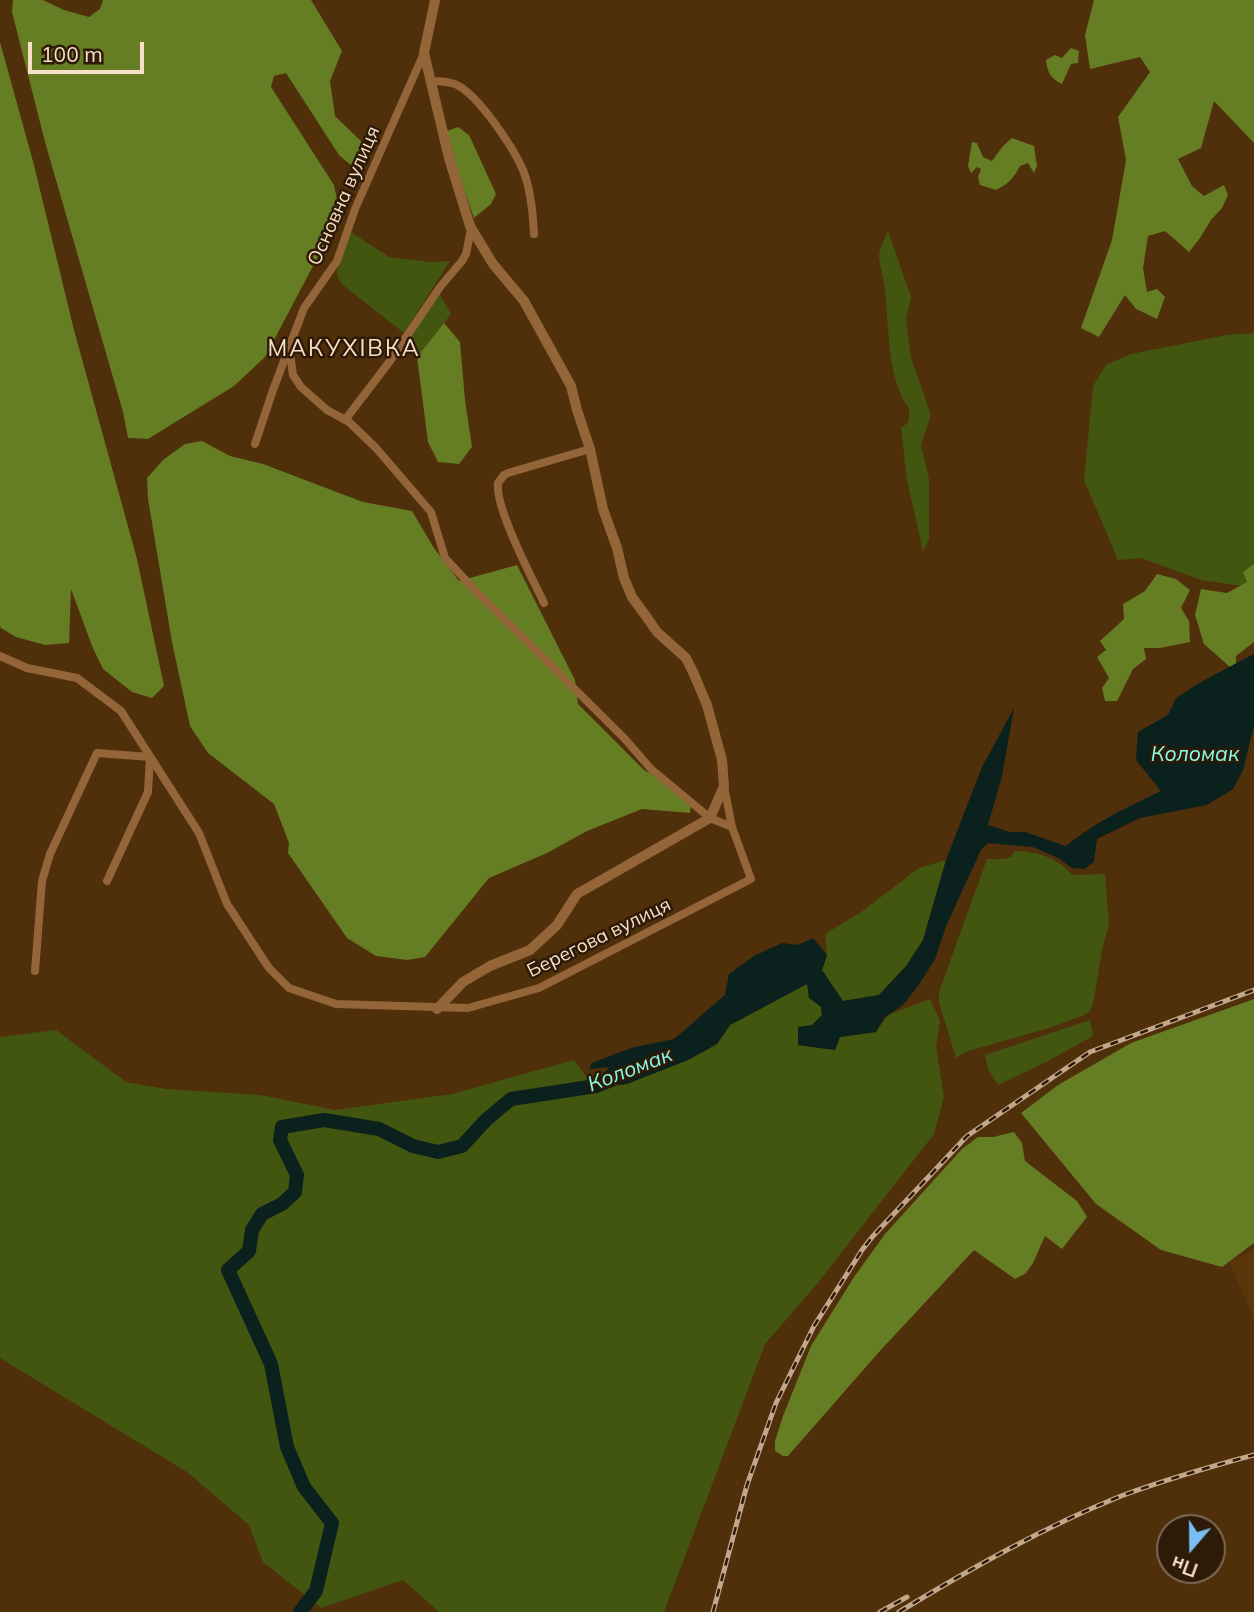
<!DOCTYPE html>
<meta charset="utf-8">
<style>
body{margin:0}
#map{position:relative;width:1254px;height:1612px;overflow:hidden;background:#502f0b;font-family:Mulish,sans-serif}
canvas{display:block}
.north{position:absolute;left:1156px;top:1514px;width:70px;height:70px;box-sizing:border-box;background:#2d1a07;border:2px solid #7f6954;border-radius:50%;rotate:200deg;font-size:19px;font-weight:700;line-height:28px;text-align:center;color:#f9dfc7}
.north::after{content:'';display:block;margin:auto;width:24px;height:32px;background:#78bff7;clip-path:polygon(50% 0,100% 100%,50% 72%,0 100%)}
.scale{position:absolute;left:28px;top:42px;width:116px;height:32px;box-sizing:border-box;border:4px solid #f9dfc7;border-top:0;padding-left:9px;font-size:21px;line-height:24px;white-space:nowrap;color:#f9dfc7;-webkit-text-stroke:5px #2d1a07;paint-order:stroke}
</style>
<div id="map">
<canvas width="1254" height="1612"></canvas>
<div class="north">Пн</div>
<div class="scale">100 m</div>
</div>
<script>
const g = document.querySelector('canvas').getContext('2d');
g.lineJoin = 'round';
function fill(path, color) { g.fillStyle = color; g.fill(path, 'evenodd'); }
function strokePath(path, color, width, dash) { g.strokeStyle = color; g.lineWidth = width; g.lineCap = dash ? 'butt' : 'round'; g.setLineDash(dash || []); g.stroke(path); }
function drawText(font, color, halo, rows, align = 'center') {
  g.font = font + ' Mulish,sans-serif'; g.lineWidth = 5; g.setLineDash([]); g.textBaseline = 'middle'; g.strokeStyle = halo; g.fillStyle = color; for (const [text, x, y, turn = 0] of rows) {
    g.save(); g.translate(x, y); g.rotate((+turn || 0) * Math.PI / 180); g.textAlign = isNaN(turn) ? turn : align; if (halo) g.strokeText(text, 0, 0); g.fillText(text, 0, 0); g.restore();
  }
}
const built = new Path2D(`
 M1254 1250V1320L1229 1261Z`);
const green = new Path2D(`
 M888 231 911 297 906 319 911 358 931 415 921 445 929 480V539L923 551 907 480 901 428 909 422V408C887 380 889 325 885 290 884 279 880 268 879 257 879 249 885 239 888 231Z
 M351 232 389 257 430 262 450 261 404 333 344 286 338 278 337 271Z
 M439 293 451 314 417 357 412 344 408 339Z
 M1254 333V582L1248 587 1201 580 1141 558 1118 560 1084 480 1093 386 1106 365 1131 354 1227 335Z
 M1015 851C1038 852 1057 857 1072 875L1105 874 1109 924 1102 950 1093 1004 1090 1011 1084 1015 1049 1028 965 1052 956 1058 939 1002V992L987 859H1004L1011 857Z
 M946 860 923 940 906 966 879 995 843 1001 822 970 827 954 825 934 861 912 919 868Z
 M807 984 821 1007 822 1015 812 1025 798 1045 835 1050 839 1037 876 1032 888 1015 930 999 940 1021 936 1047 944 1097 934 1134 817 1284 765 1344 664 1612H439L403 1580 321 1608 263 1562 249 1525 187 1472 0 1358V1037L56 1030 126 1082 166 1089 260 1095 335 1110 452 1094 574 1060 594 1087 623 1085 688 1060 717 1044 730 1025Z
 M1090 1020 1093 1036 1048 1061 998 1085 988 1069 985 1055Z`);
const forest = new Path2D(`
 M13 0H43L64 10 89 17 100 9 103 0H311L342 51 330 81 335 116 365 145 363 161 352 166 339 155 286 73 274 76 271 87 334 185 339 209 331 232 265 357 234 386 148 439 128 438 123 412 45 142 12 12Z
 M1094 0H1254V143L1214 101 1201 148 1178 159 1192 186 1204 196 1224 185 1228 195 1222 208 1211 220 1200 238 1189 252 1165 231 1148 236 1143 268 1147 292 1157 289 1165 297 1157 319 1136 309 1125 295 1099 337 1081 328 1112 240 1126 160 1118 117 1150 72 1140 57 1090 69 1085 35Z
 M0 42 34 165 74 330 137 559 164 686 152 698 132 692 103 669 92 646 71 589 69 643 45 645 16 637 1 628 0 626Z
 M1071 48 1079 51 1078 63 1071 64 1062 84C1051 79 1047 72 1046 60L1055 55 1062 58Z
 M458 127 469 135 496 194 491 204 474 218 459 176 447 131Z
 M1012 138 1034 146 1037 166 1034 173 1028 163 1020 166C1014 178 1008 184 996 190L980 185 978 177 981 169 977 167 971 173 968 166 972 142 977 143 983 157 992 161 1003 146Z
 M444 323 460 342 465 400 472 447 459 464 438 462 428 442 417 357Z
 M202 441 230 456 263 464 363 502 412 511 434 548 459 581 517 565 575 680 578 704 644 770 692 798 690 813 642 809 587 831 547 853 489 878 425 957 407 960 376 956 347 938 288 853 289 843 274 804 208 753 190 726 172 642 148 499 147 478 163 460 185 444Z
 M1254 564V642L1236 656V663L1230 667 1204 644 1195 615 1201 589 1227 593 1247 582 1243 572Z
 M1157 574 1176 579 1190 590 1181 608 1189 621 1190 642 1160 648H1144L1146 659 1133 669 1117 701H1105L1102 688 1109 678 1097 657 1106 650 1100 641 1124 619 1123 604 1145 591Z
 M1254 999V1243L1222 1267 1161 1250 1096 1204 1021 1113 1058 1085 1131 1043Z
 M1014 1132 1022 1143 1025 1161 1077 1201 1087 1217 1062 1249 1045 1236 1033 1263 1026 1273 1015 1279 974 1250 879 1352 788 1456H783L775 1451V1441L783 1416 811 1346 854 1277 885 1234 962 1149 978 1137H993Z`);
const water = new Path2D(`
 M1254 654V726L1243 770 1233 789 1207 805 1140 818 1097 839 1094 862 1084 869 1072 868 1058 858 1033 847 988 843 981 850 947 924 935 959 918 986 903 1005 884 1018 876 1032 840 1037 835 1050 798 1045V1027L812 1025 822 1015 821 1007 809 998 807 984 730 1025 717 1044 688 1060 627 1084 594 1087 609 1067 589 1069 592 1063 631 1048 674 1039 725 995 729 974 754 956 782 943 798 945 813 938 827 955 822 970 843 1001 879 995 906 966 923 940 946 860 982 767 1014 708 1002 776 988 825 1010 832H1025L1066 846C1095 822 1128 807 1161 791L1136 760 1138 732 1168 715 1176 698 1201 682Z`);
const river = new Path2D(`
 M300 1612 316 1591 332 1523 304 1487 287 1447 271 1364 228 1270 249 1251 252 1230 262 1214 282 1204 295 1192 297 1175 280 1140 282 1127 324 1120 379 1129 413 1146 438 1152 462 1146 486 1120 511 1099 596 1086 611 1080`);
const minor = new Path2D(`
 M430 81C439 81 449 81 457 85 479 96 513 147 523 170 531 190 533 213 534 234
 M289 347 293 375 301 387 327 410 349 422 376 448 431 512 445 558 472 587 625 739 651 769 710 818 732 827
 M345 420 390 361 440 287 462 261 466 254 471 229
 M255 444 273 390 304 308 337 261 355 209 424 53
 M544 603C532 578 495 508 498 483L504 475 508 473 590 449
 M0 656 27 668 77 678 121 711 199 833 227 904 269 968 289 988 336 1004 468 1008 539 988 751 879 732 827 724 786
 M35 971 42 881 50 854 97 753 150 757 148 792 107 881`);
const tertiary = new Path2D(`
 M435 0 424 53 449 158 470 226 493 264 524 301 571 386 577 410 590 449 603 509 617 548 624 578 632 597 648 619 657 632 686 658 693 672 707 705 722 760 724 786 710 818 577 894 557 925 530 950 490 966 463 982 437 1009`);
const rail = new Path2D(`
 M713 1612 747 1485 776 1403 814 1326 862 1250 873 1236 967 1136 1090 1052 1254 990
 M880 1612 907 1597
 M899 1612C970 1569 1044 1527 1121 1496 1165 1480 1209 1467 1254 1455`);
const streetNames = [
 ["Основна вулиця",344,196,-66],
 ["Берегова вулиця",599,938,-26]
];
const waterNames = [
 ["Коломак",1195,755],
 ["Коломак",630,1070,-21]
];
const quarterNames = [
 ["МАКУХІВКА",344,349]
];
fill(built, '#5b360b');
fill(green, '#43560f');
fill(forest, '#657d23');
fill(water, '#0a211e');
strokePath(river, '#0a211e', 14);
strokePath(minor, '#936539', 8);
strokePath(tertiary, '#936539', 10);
strokePath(rail, '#c3a78b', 5);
strokePath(rail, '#2d1a07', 2.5, [8]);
drawText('19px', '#f9dfc7', '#2d1a07', streetNames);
drawText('italic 21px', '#89faea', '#2d1a07', waterNames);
g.letterSpacing = '2px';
drawText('23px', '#f9dfc7', '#2d1a07', quarterNames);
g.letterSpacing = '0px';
</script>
